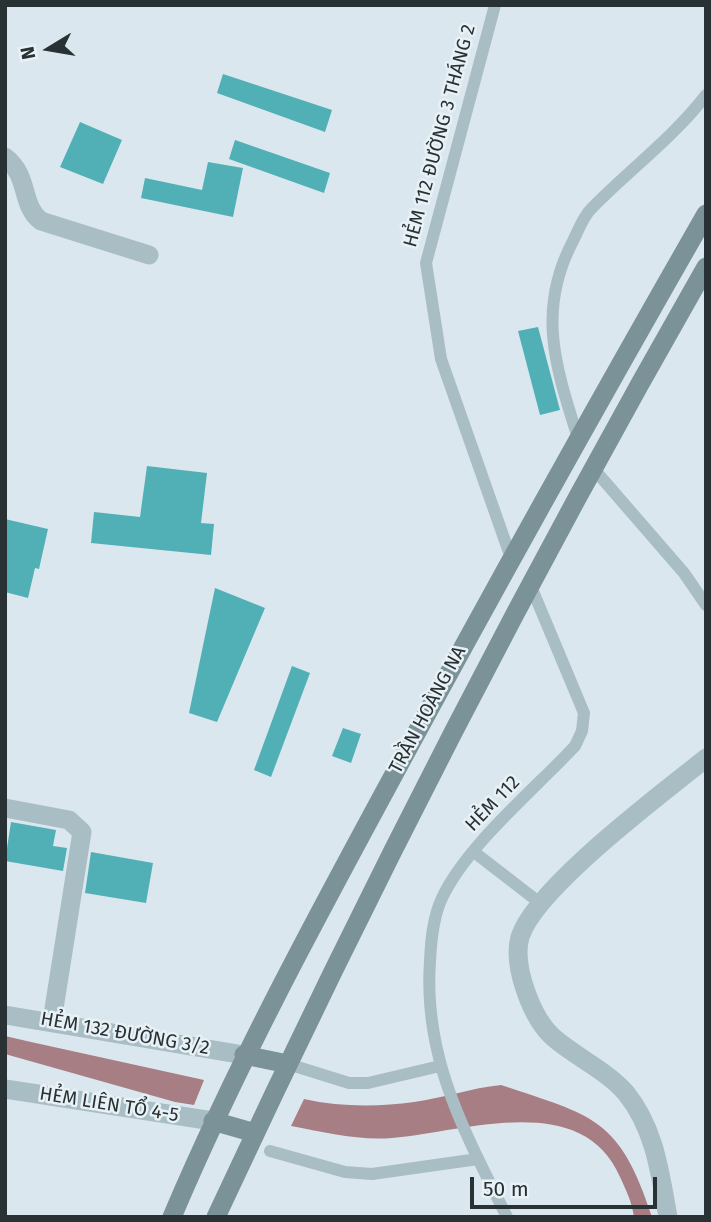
<!DOCTYPE html>
<meta charset="utf-8">
<style>
body{margin:0}
#map{position:relative;width:711px;height:1222px;overflow:hidden;background:#dbe7ee;font-family:"Fira Sans",sans-serif}
canvas{display:block}
.frame{position:absolute;inset:0;border:7px solid #283133;pointer-events:none}
.north{position:absolute;left:14px;top:14px;width:70px;height:70px;-webkit-text-stroke:5px #e7f1f6;paint-order:stroke;rotate:259deg;font-size:19px;font-weight:700;line-height:28px;text-align:center;color:#283133}
.north::after{content:'';display:block;margin:auto;width:24px;height:32px;background:#283133;clip-path:polygon(50% 0,100% 100%,50% 72%,0 100%)}
.scale{position:absolute;left:470px;top:1177px;width:187px;height:32px;box-sizing:border-box;border:4px solid #283133;border-top:0;padding-left:9px;font-size:21px;line-height:24px;white-space:nowrap;color:#283133;-webkit-text-stroke:5px #e7f1f6;paint-order:stroke}
</style>
<div id="map">
<canvas width="711" height="1222"></canvas>
<div class="frame"></div>
<div class="north">N</div>
<div class="scale">50 m</div>
</div>
<script>
const g = document.querySelector('canvas').getContext('2d');
g.lineJoin = 'round';
function fill(path, color) { g.fillStyle = color; g.fill(path, 'evenodd'); }
function strokePath(path, color, width, dash) { g.strokeStyle = color; g.lineWidth = width; g.lineCap = dash ? 'butt' : 'round'; g.setLineDash(dash || []); g.stroke(path); }
function drawText(font, color, halo, rows, align = 'center') {
  g.font = font + ' "Fira Sans",sans-serif'; g.lineWidth = 5; g.setLineDash([]); g.textBaseline = 'middle'; g.strokeStyle = halo; g.fillStyle = color; for (const [text, x, y, turn = 0] of rows) {
    g.save(); g.translate(x, y); g.rotate((+turn || 0) * Math.PI / 180); g.textAlign = isNaN(turn) ? turn : align; if (halo) g.strokeText(text, 0, 0); g.fillText(text, 0, 0); g.restore();
  }
}
const water = new Path2D(`
 M5 1036 31 1042 204 1080 194 1105 175 1102 5 1054Z
 M501 1085C594 1116 620 1118 652 1217H634C632 1202 626 1190 620 1177 582 1089 464 1132 392 1138 359 1141 324 1132 291 1126L304 1099C340 1107 378 1107 414 1102 443 1098 471 1088 501 1085Z`);
const building = new Path2D(`
 M223 74 332 110 325 132 217 93Z
 M80 122 122 140 103 184 60 167Z
 M235 140 330 173 324 193 229 159Z
 M208 162 243 168 233 217 141 198 145 178 202 190Z
 M538 327 560 410 540 415 518 331Z
 M147 466 207 473 201 523 214 524 211 555 91 543 94 512 140 517Z
 M5 519 48 529 39 569 35 568 28 598 5 592Z
 M215 588 265 608 217 722 189 713Z
 M292 666 310 673 271 777 254 770Z
 M343 728 361 734 351 763 332 756Z
 M11 822 56 830 53 846 67 848 63 871 5 861Z
 M91 852 153 863 146 903 85 893Z`);
const service = new Path2D(`
 M495 5 426 263 441 359 511 558
 M578 438C556 368 536 311 573 241 578 231 583 217 591 209 629 170 673 138 706 95
 M593 468 684 573 706 605
 M474 852 540 903
 M288 1064 349 1083H368L440 1066
 M270 1151 345 1172 372 1174 478 1159
 M507 1217C465 1133 423 1058 430 961 431 940 433 917 442 898 466 846 535 789 575 746L582 731 584 713 530 584`);
const minor = new Path2D(`
 M5 157C30 176 20 205 41 221L149 255
 M5 808 69 820 82 832 52 1021
 M5 1015 244 1055
 M5 1089 213 1121
 M668 1217C660 1173 655 1129 626 1093 607 1071 576 1057 554 1038 532 1019 512 966 520 937 535 888 663 793 706 758`);
const secondary = new Path2D(`
 M244 1055 288 1064
 M213 1121 255 1133
 M172 1217C236 1066 314 922 392 778 494 589 599 401 706 214
 M216 1217C366 894 529 576 706 267`);
const streetNames = [
 ["HẺM 112 ĐƯỜNG 3 THÁNG 2",440,136,-75],
 ["TRẦN HOÀNG NA",428,710,-62],
 ["HẺM 112",493,804,-46],
 ["HẺM 132 ĐƯỜNG 3/2",125,1034,10],
 ["HẺM LIÊN TỔ 4-5",109,1105,9]
];
fill(water, '#a77e84');
fill(building, '#51b0b6');
strokePath(service, '#a9bdc5', 12);
strokePath(minor, '#a9bdc5', 19);
strokePath(secondary, '#7b9298', 19);
drawText('19px', '#283133', '#e7f1f6', streetNames);
</script>
